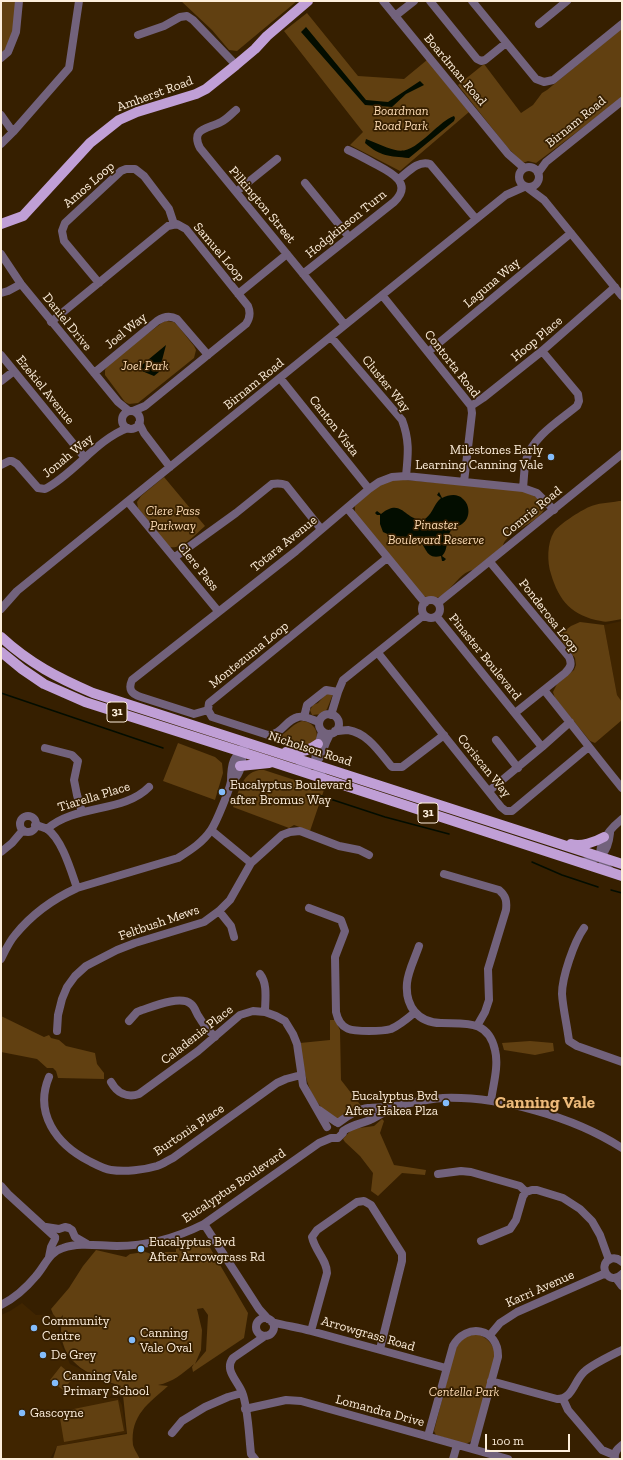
<!DOCTYPE html>
<style>
body{margin:0}
#map{position:relative;width:623px;height:1460px;overflow:hidden;background:#361f00;font-family:"Zilla Slab",serif}
canvas{display:block}
.frame{position:absolute;inset:0;border:2px solid #fdeedb;pointer-events:none}
.scale{position:absolute;left:485px;top:1434px;width:85px;height:18px;box-sizing:border-box;border:2px solid #fdeedb;border-top:0;padding-left:5px;font-size:12px;line-height:14px;white-space:nowrap;color:#fdeedb;-webkit-text-stroke:3px #361f00;paint-order:stroke}
</style>
<div id="map">
<canvas width="623" height="1460"></canvas>
<div class="frame"></div>
<div class="scale">100 m</div>
</div>
<script>
const g = document.querySelector('canvas').getContext('2d');
g.lineJoin = 'round';
function fill(path, color) { g.fillStyle = color; g.fill(path, 'evenodd'); }
function strokePath(path, color, width, dash) { g.strokeStyle = color; g.lineWidth = width; g.lineCap = dash ? 'butt' : 'round'; g.setLineDash(dash || []); g.stroke(path); }
function drawText(font, color, halo, rows, align = 'center') {
  g.font = font + ' "Zilla Slab",serif'; g.lineWidth = 3.5; g.setLineDash([]); g.textBaseline = 'middle'; g.strokeStyle = halo; g.fillStyle = color; for (const [text, x, y, turn = 0] of rows) {
    g.save(); g.translate(x, y); g.rotate((+turn || 0) * Math.PI / 180); g.textAlign = isNaN(turn) ? turn : align; if (halo) g.strokeText(text, 0, 0); g.fillText(text, 0, 0); g.restore();
  }
}
const built = new Path2D(`
 M622 621V702L617 695 604 625Z
 M22 1303 36 1315 53 1314 58 1320 60 1342 70 1364 118 1387 109 1398H118L122 1405 126 1433 57 1446 50 1459H1V1315L10 1311Z`);
const green = new Path2D(`
 M1 1H18L15 32 1 57Z
 M181 1H297L237 51 229 50 212 30Z
 M307 13 358 76 404 79 427 60 469 112 400 171 350 145 363 132 284 31Z
 M622 28V98L536 163 528 161 523 163 507 147 458 85 484 64 521 113 533 105 542 93 547 90Z
 M166 321 174 322 178 326 194 346 196 350 194 358 138 403 129 404 125 402 105 375V370L110 362 163 322Z
 M164 477 205 526C196 534 182 550 169 547L138 508 137 502 141 496Z
 M394 479 520 490C582 512 506 526 503 546L473 570C454 573 445 610 422 595L355 513V506L374 488Z
 M619 501H622V619C615 620 607 623 601 621 572 616 559 601 551 574 547 562 547 543 554 532 558 525 580 511 589 507 597 503 609 503 619 501Z
 M580 622 604 625 617 695 622 702V720L595 743 590 741 555 698 553 692 557 684 574 670 576 665 575 658 558 636 571 626Z
 M327 693 333 694 327 709 323 714 312 715 310 710 313 705 318 703Z
 M302 721C312 721 321 732 315 742L296 749 274 739C285 736 290 725 302 721Z
 M178 743 215 757 222 763 223 773 215 800 163 781Z
 M259 770H264L316 787H325L310 831 294 825 289 828 233 807C239 792 241 774 259 770Z
 M1 1016 44 1037 49 1035 51 1038 59 1040 66 1046 95 1053 97 1064 104 1073V1079L58 1078 56 1071 53 1068H47L37 1059 1 1052Z
 M330 1020H335L340 1030 341 1080 362 1107C356 1110 347 1117 340 1118 335 1119 332 1116 329 1114 306 1097 304 1069 300 1043L330 1040Z
 M530 1041 553 1043 554 1051 535 1055 504 1050 502 1043Z
 M382 1119 384 1121 380 1133 394 1165 426 1170 425 1175 402 1173 378 1196 371 1191 373 1173 360 1156 345 1142 343 1139 352 1129 374 1126Z
 M196 1240 209 1246 248 1313 244 1338 193 1372 192 1367 194 1364C182 1374 173 1382 158 1385L168 1386C149 1403 130 1415 133 1445 134 1449 138 1455 140 1459H53L57 1446 127 1434 123 1395 113 1396 121 1386C93 1377 62 1365 61 1331 61 1326 62 1320 63 1315L58 1320 53 1314 51 1309 69 1288 83 1266 96 1250 126 1257 130 1254 145 1252 156 1255 164 1252H176V1249ZM203 1308 208 1315 206 1351 195 1364 201 1350 202 1330 197 1309Z
 M477 1334C488 1338 493 1344 496 1355L473 1439 470 1442 465 1444 436 1435 434 1431 455 1349 464 1337Z
 M61 1366 74 1377 63 1390 50 1380Z
 M118 1400 124 1431 64 1442 59 1412Z`);
const water = new Path2D(`
 M306 27 366 100 388 102 420 81 424 85 406 94 392 107 365 105 301 32Z
 M454 116 455 118 454 121 409 158C389 156 381 157 365 143L366 139C403 154 403 158 434 130 440 125 446 119 454 116Z
 M166 345 159 372 154 376 137 369Z
 M439 492 442 498C449 495 457 493 463 499 470 505 471 518 462 524 458 527 454 525 450 532 445 540 449 549 442 556L446 559 444 561H442L441 556C425 560 427 546 417 538L392 536 383 532 380 524V515H377L375 513 377 511 381 514C402 497 404 520 423 520 432 516 433 505 441 498L437 495Z`);
const stream = new Path2D(`
 M1 693 163 748
 M318 795 385 817 449 834
 M532 862 562 875 598 887
 M611 890 622 893`);
const minor = new Path2D(`
 M383 1 508 154 524 168
 M430 1 477 59 481 61 485 60 506 43
 M472 1 536 79 544 82 553 80 622 24
 M395 16 414 1
 M539 24 567 1
 M138 35 164 26 180 17 187 16 193 20 236 65
 M1 58 8 52 16 32 19 1
 M236 110C231 114 227 119 221 122 208 129 190 128 200 148L345 325
 M1 115 13 132
 M1 144 13 132 69 68 79 1
 M519 177a10 10 0 1 1 20 0a10 10 0 1 1-20 0Z
 M538 173 546 162 622 101
 M399 179C408 172 418 160 430 164L476 219
 M305 183 349 237
 M528 188 544 200 622 296
 M236 192 277 159
 M1 254 21 284 118 402 129 411
 M303 274 394 202C414 183 390 172 375 164 366 159 357 154 348 150
 M99 283 64 241 62 231 65 223 121 171 126 169H135L144 176 169 209 174 224
 M1 293 8 291 21 284
 M238 294 287 254
 M382 295 471 406 472 413 464 482
 M51 322 168 226 177 224 186 229 248 306C251 313 250 318 246 324L145 406 133 411
 M331 337 402 420C410 441 408 455 406 476
 M428 352 571 233
 M1 355 85 458
 M94 373 157 321C164 316 170 315 177 319L208 355
 M280 378 369 489
 M1 381 14 371
 M471 406 483 398 542 351 615 287
 M122 420a9 9 0 1 1 18 0a9 9 0 1 1-18 0Z
 M139 423 144 433 170 467
 M1 465 9 461H12L17 464 38 488 45 489C74 474 97 439 128 428
 M523 488C524 479 524 469 526 460 533 436 559 421 577 406L579 401 578 394 542 351
 M128 502 218 611
 M347 508 425 603
 M175 557 236 513 272 484C278 483 281 483 286 485L321 529
 M490 562 569 657C572 664 571 667 565 673L515 713
 M422 609a9 9 0 1 1 18 0a9 9 0 1 1-18 0Z
 M438 603 622 454
 M1 609 17 591 345 325 506 195 524 187
 M437 617 542 747
 M378 653 501 807 506 811H512L585 750 589 748
 M544 690C570 722 595 755 622 788
 M208 710 194 714 141 697C131 694 128 689 132 680L296 551 369 489 379 482 392 477 406 476 523 488 537 493 554 510
 M319 724a10 10 0 1 1 20 0a10 10 0 1 1-20 0Z
 M331 715 338 692 343 680 424 615
 M304 717 307 705 326 690 338 692
 M319 722C313 720 304 715 298 717 285 720 283 734 268 735L212 717 208 710 209 703 387 558
 M322 731C318 752 307 762 326 780
 M335 731C340 731 344 730 348 730 368 733 380 753 392 767H402L444 735
 M496 740 518 768
 M45 748 72 755 78 761 74 780 77 795 82 812
 M295 769C327 763 317 758 330 734
 M231 782C241 775 243 761 242 749
 M489 791 542 747 570 722
 M20 824a8 8 0 1 1 16 0a8 8 0 1 1-16 0Z
 M35 825C39 826 43 827 47 829 62 839 71 871 77 888
 M47 829C75 804 124 813 149 787
 M211 830 251 863
 M1 852 12 843 23 830
 M580 862C600 861 608 853 610 833
 M612 872C588 855 606 832 622 819
 M444 874 499 890C506 896 507 901 506 910L488 969 489 1000 485 1012 477 1026
 M309 908 341 920 345 931 335 957 336 1012C340 1031 352 1031 369 1031 377 1031 384 1031 391 1029 400 1025 407 1019 414 1013
 M219 911 231 926 234 937
 M584 928C574 942 562 977 562 994 563 1009 567 1025 569 1041L577 1046 622 1062
 M419 946C415 958 408 971 407 983 405 1006 418 1023 441 1023 465 1024 488 1019 495 1050 499 1066 493 1085 491 1101
 M1 959C5 951 9 942 15 935 32 914 53 899 77 888L178 858C191 850 203 842 211 830 216 823 230 789 231 781 231 774 231 767 234 760 236 756 241 752 245 750
 M260 974C268 984 265 1000 265 1012
 M129 1021 137 1012 142 1010C154 1006 181 995 191 1004 195 1007 196 1013 199 1017 203 1024 209 1031 215 1037
 M57 1031 58 1015 62 999 67 987 75 976 86 966 117 950 135 943 204 922 219 911 230 900 251 863 282 835 290 832 300 831 339 846 359 850 369 855
 M49 1077C34 1113 56 1144 89 1161 95 1164 104 1169 111 1170 125 1172 144 1170 157 1166 163 1164 168 1160 173 1158L277 1083 286 1079 301 1075
 M111 1082C117 1093 127 1098 139 1094L198 1051 240 1015 253 1011 265 1012 276 1016 285 1021 293 1034 297 1044 303 1085 327 1127
 M319 1110 336 1122
 M338 1123C347 1116 357 1109 368 1108 377 1107 386 1108 395 1106 411 1103 427 1099 443 1098 500 1096 574 1117 622 1148
 M438 1174 461 1171 471 1172 520 1186 526 1192
 M1 1186 8 1194 55 1237
 M204 1224 259 1309 268 1319
 M46 1227 59 1229 65 1227 69 1228 72 1230 75 1237 87 1244
 M481 1241 510 1229 516 1220 523 1196 526 1192 532 1190H537L563 1198 580 1209 592 1221 600 1235 609 1260
 M49 1257 51 1247 55 1239
 M622 1262C619 1259 615 1257 610 1259 597 1265 609 1287 622 1274
 M616 1278 622 1286
 M1 1305C15 1298 26 1288 36 1276 45 1266 49 1252 63 1248 80 1242 99 1246 117 1246 149 1246 176 1238 204 1224L319 1143 331 1138H338L343 1133V1131C354 1124 360 1124 370 1120 378 1116 386 1111 394 1107
 M256 1327a9 9 0 1 1 18 0a9 9 0 1 1-18 0Z
 M272 1322C285 1326 298 1327 311 1331L446 1368
 M311 1331 327 1273C327 1260 315 1251 312 1237L317 1230 357 1202 364 1201 371 1205 402 1254V1261L380 1349
 M490 1335 500 1323 517 1312 606 1273
 M491 1381 557 1399C573 1399 574 1381 584 1372 591 1365 612 1355 622 1350
 M563 1399 568 1410 602 1450 614 1455
 M245 1409 286 1400 301 1401 508 1459
 M172 1433 182 1421 205 1407 228 1397 242 1393
 M428 1436 453 1346C466 1322 499 1328 498 1357L473 1449
 M255 1459 251 1454C249 1437 248 1406 242 1392 237 1380 224 1370 233 1358L265 1336
 M453 1459 457 1445
 M615 1459C614 1452 617 1449 622 1445`);
const major = new Path2D(`
 M1 224 23 216 90 143 119 120 137 112 196 94 206 89 236 65 255 49 267 36 308 1
 M1 637C29 663 58 678 93 693L622 864
 M1 652 22 669 44 684 85 702 242 752 622 876
 M286 752C298 753 309 751 318 744
 M240 766 269 763
 M571 844C581 847 595 842 604 837`);
const markers = [
 [551,457,4,"#83bcfb"],
 [222,792,4,"#83bcfb"],
 [446,1103,4,"#83bcfb"],
 [141,1249,4,"#83bcfb"],
 [34,1328,4,"#83bcfb"],
 [132,1340,4,"#83bcfb"],
 [43,1355,4,"#83bcfb"],
 [55,1383,4,"#83bcfb"],
 [22,1413,4,"#83bcfb"]
];
const shields = [
 [117,712,20],
 [428,813,20]
];
const shieldNames = [
 ["31",117,712],
 ["31",428,813]
];
const streetNames = [
 ["Boardman Road",455,70,50],
 ["Amherst Road",155,94,-20],
 ["Birnam Road",576,122,-39],
 ["Amos Loop",89,185,-41],
 ["Pilkington Street",262,205,50],
 ["Hodgkinson Turn",346,224,-39],
 ["Samuel Loop",219,252,50],
 ["Laguna Way",492,283,-40],
 ["Daniel Drive",67,322,51],
 ["Joel Way",126,331,-39],
 ["Hoop Place",537,339,-40],
 ["Contorta Road",452,364,52],
 ["Birnam Road",254,384,-39],
 ["Cluster Way",386,384,51],
 ["Ezekiel Avenue",45,390,51],
 ["Canton Vista",334,426,52],
 ["Jonah Way",68,456,-39],
 ["Comrie Road",532,512,-39],
 ["Totara Avenue",284,544,-39],
 ["Clere Pass",198,567,51],
 ["Ponderosa Loop",549,616,52],
 ["Montezuma Loop",249,655,-39],
 ["Pinaster Boulevard",485,657,51],
 ["Nicholson Road",310,749,18],
 ["Coriscan Way",484,766,51],
 ["Tiarella Place",94,797,-17],
 ["Feltbush Mews",159,923,-19],
 ["Caladenia Place",197,1035,-38],
 ["Burtonia Place",189,1130,-34],
 ["Eucalyptus Boulevard",234,1186,-34],
 ["Karri Avenue",540,1289,-24],
 ["Arrowgrass Road",368,1334,16],
 ["Lomandra Drive",380,1411,15]
];
const parkNames = [
 ["Boardman",401,111],
 ["Road Park",401,126],
 ["Joel Park",145,366],
 ["Clere Pass",173,511],
 ["Parkway",173,526],
 ["Pinaster",436,525],
 ["Boulevard Reserve",436,540],
 ["Centella Park",464,1392]
];
const poiNames = [
 ["Milestones Early",543,450,"right"],
 ["Learning Canning Vale",543,465,"right"],
 ["Eucalyptus Boulevard",230,785],
 ["after Bromus Way",230,800],
 ["Eucalyptus Bvd",438,1096,"right"],
 ["After Hakea Plza",438,1111,"right"],
 ["Eucalyptus Bvd",149,1242],
 ["After Arrowgrass Rd",149,1257],
 ["Community",42,1321],
 ["Centre",42,1336],
 ["Canning",140,1333],
 ["Vale Oval",140,1348],
 ["De Grey",51,1355],
 ["Canning Vale",63,1376],
 ["Primary School",63,1391],
 ["Gascoyne",30,1413]
];
const districtNames = [
 ["Canning Vale",545,1103]
];
fill(built, '#402500');
fill(green, '#614011');
fill(water, '#030d00');
strokePath(stream, '#030d00', 1.5);
strokePath(minor, '#72627c', 8);
strokePath(major, '#c09fd6', 10);
for (const [x, y, r, color] of markers) { const dot = new Path2D(); dot.arc(x, y, r, 0, 2 * Math.PI); g.fillStyle = color; g.fill(dot); strokePath(dot, '#361f00', 1.5); }
for (const [x, y, w] of shields) { const box = new Path2D(); box.roundRect(x - w / 2, y - 10, w, 20, 3); g.fillStyle = '#361f00'; g.fill(box); strokePath(box, '#fdeedb', 1); }
drawText('bold 12px', '#fdeedb', null, shieldNames);
drawText('13px', '#fdeedb', '#361f00', streetNames);
drawText('italic 13px', '#fbdab3', '#361f00', parkNames);
drawText('13px', '#fdeedb', '#361f00', poiNames, 'left');
drawText('bold 17px', '#edba7a', '#361f00', districtNames);
</script>
